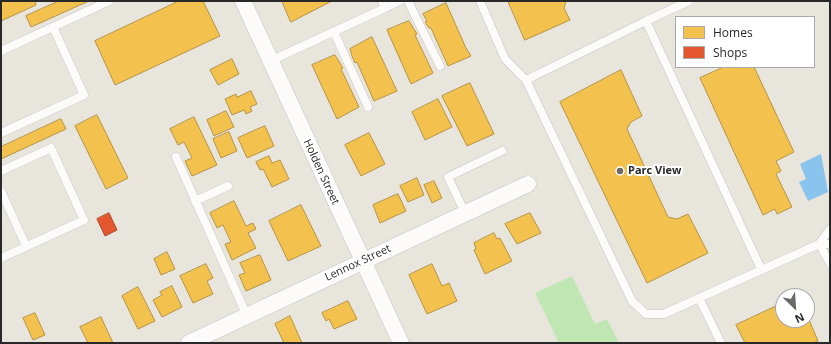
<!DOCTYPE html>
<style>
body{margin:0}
#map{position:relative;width:831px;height:344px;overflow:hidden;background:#e8e5dd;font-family:"Open Sans",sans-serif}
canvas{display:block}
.frame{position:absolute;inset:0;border:2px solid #282828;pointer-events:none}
.legend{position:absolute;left:675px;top:16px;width:140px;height:52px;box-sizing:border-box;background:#fff;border:1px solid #a9a9a9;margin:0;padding:5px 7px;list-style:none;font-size:12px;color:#282828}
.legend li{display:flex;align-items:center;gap:8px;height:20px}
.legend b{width:20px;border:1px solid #a9a9a9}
.north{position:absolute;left:775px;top:288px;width:40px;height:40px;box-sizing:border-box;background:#fff;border:1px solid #a9a9a9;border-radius:50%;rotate:155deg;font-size:11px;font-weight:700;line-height:16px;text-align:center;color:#282828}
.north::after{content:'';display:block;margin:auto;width:14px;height:18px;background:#6b6a67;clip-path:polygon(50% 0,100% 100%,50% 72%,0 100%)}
</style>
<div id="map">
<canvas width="831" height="344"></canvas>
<div class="frame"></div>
<ul class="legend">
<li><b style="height:11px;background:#f2c14e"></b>Homes</li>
<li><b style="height:11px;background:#e4572e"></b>Shops</li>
</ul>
<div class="north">N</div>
</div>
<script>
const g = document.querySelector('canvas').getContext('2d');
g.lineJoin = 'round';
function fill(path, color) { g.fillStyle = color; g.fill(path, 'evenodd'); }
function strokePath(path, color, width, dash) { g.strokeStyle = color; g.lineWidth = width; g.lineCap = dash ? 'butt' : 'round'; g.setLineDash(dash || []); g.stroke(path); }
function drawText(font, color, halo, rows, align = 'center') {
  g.font = font + ' "Open Sans",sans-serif'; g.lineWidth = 4; g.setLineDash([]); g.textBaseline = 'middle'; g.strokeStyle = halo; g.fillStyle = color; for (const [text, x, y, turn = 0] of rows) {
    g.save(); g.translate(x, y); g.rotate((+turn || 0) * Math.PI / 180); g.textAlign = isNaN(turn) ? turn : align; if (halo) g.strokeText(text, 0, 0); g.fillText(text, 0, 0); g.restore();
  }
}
const green = new Path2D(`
 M572 276 595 324 607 319 619 343H559L535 293Z`);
const water = new Path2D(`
 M821 154 828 192 808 201 799 182 806 179 800 164Z`);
const homes = new Path2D(`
 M1 1H35L36 5 1 21Z
 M59 1H89L31 27 26 16Z
 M179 1H203L220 36 115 85 95 41Z
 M282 1H332L291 22Z
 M508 1H566L564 8 570 20 525 40Z
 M446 3 466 48 471 56 448 66 431 28H429L425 22 427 21 423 14Z
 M409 21 417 34 415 35 433 73 411 84 387 30Z
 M372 37 397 91 374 101 357 62 355 63 352 56 350 49Z
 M335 55 343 68 341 69 359 107 337 119 312 65Z
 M232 59 239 74 218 85 210 70Z
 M724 67H754L794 152 776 161 781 171 776 174 792 207 777 214 775 209 763 215 700 78Z
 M621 70 642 116 631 122 627 129 668 217 677 219 688 214 708 253 647 283 560 102Z
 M470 83 494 134 467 146 442 96Z
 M251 91 257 104 250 107 252 111 246 114 244 110 232 115 225 99 236 94 237 97Z
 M438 99 452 127 425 140 412 112Z
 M226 111 234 127 214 136 207 120Z
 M97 115 128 178 106 189 75 126Z
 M194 117 217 165 192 176 185 161 192 158 184 142 178 145 170 129Z
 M61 119 66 129 1 159V147Z
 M265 126 274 146 247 158 238 138Z
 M229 132 237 151 221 158 213 139Z
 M369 133 385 164 361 176 345 145Z
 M269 156 272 163 280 160 289 179 272 187 263 169 260 170 256 162Z
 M417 178 424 195 408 202 400 186Z
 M434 181 442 198 432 203 424 185Z
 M398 194 406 211 380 223 373 205Z
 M234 201 246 226 253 223 256 229 248 233 256 248 232 260 225 244 231 242 223 225 217 228 210 213Z
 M301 205 321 246 288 261 269 221Z
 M530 213 541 233 517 244 505 224Z
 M494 233 497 239 500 238 512 261 485 274 474 250 476 249 474 243Z
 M167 252 175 269 161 275 154 259Z
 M260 255 271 280 246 291 239 275 245 273 240 263Z
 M206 264 213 278 207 281 213 294 193 303 180 276Z
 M432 264 442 286 449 283 457 301 427 314 409 275Z
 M172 286 182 307 162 317 153 300 162 295 160 292Z
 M138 287 155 321 138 329 122 296Z
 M348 301 357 319 334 329 329 319 326 321 322 313Z
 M783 303V320H807V315L818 341 813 343H745L736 325Z
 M35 313 45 335 33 340 23 318Z
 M290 316 302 343H284L275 324Z
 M101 317 113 343H88L80 327Z`);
const shops = new Path2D(`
 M109 213 117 230 105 236 97 219Z`);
const service = new Path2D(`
 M382 1 385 8 400 1
 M408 1 440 66
 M480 1 505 59 526 80
 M689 1 646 21 761 269
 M646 21 526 80 632 301 646 314H664L699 298 721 343
 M334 32 368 107
 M1 51 109 1
 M270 61 385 8
 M1 133 84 95 53 27
 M176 157 247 316
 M1 171 51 148 84 220 1 258
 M1 191 26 246
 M195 201 228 186
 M465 213 448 177 502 151
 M819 244 830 263
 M819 244 830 229
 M699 298 819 244H830`);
const minor = new Path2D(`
 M243 1 401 343
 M189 343 528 184`);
const markers = [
 [620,171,4,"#6b6a67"]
];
const poiNames = [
 ["Parc View",628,171]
];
const streetNames = [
 ["Holden Street",321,172,65],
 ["Lennox Street",358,263,-25]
];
fill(green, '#c0e6b3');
fill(water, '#8bc3ef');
fill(homes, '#f2c14e');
strokePath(homes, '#b59343', 1);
fill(shops, '#e4572e');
strokePath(shops, '#ac492c', 1);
strokePath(service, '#c5c3c3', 9);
strokePath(minor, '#c5c3c3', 17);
strokePath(service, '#fcfbfa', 8);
strokePath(minor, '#fcfbfa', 16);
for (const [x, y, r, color] of markers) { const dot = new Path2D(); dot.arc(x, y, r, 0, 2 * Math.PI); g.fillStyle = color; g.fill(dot); strokePath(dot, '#fff', 1.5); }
drawText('bold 11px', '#282828', '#fff', poiNames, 'left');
drawText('11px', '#282828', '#fff', streetNames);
</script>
